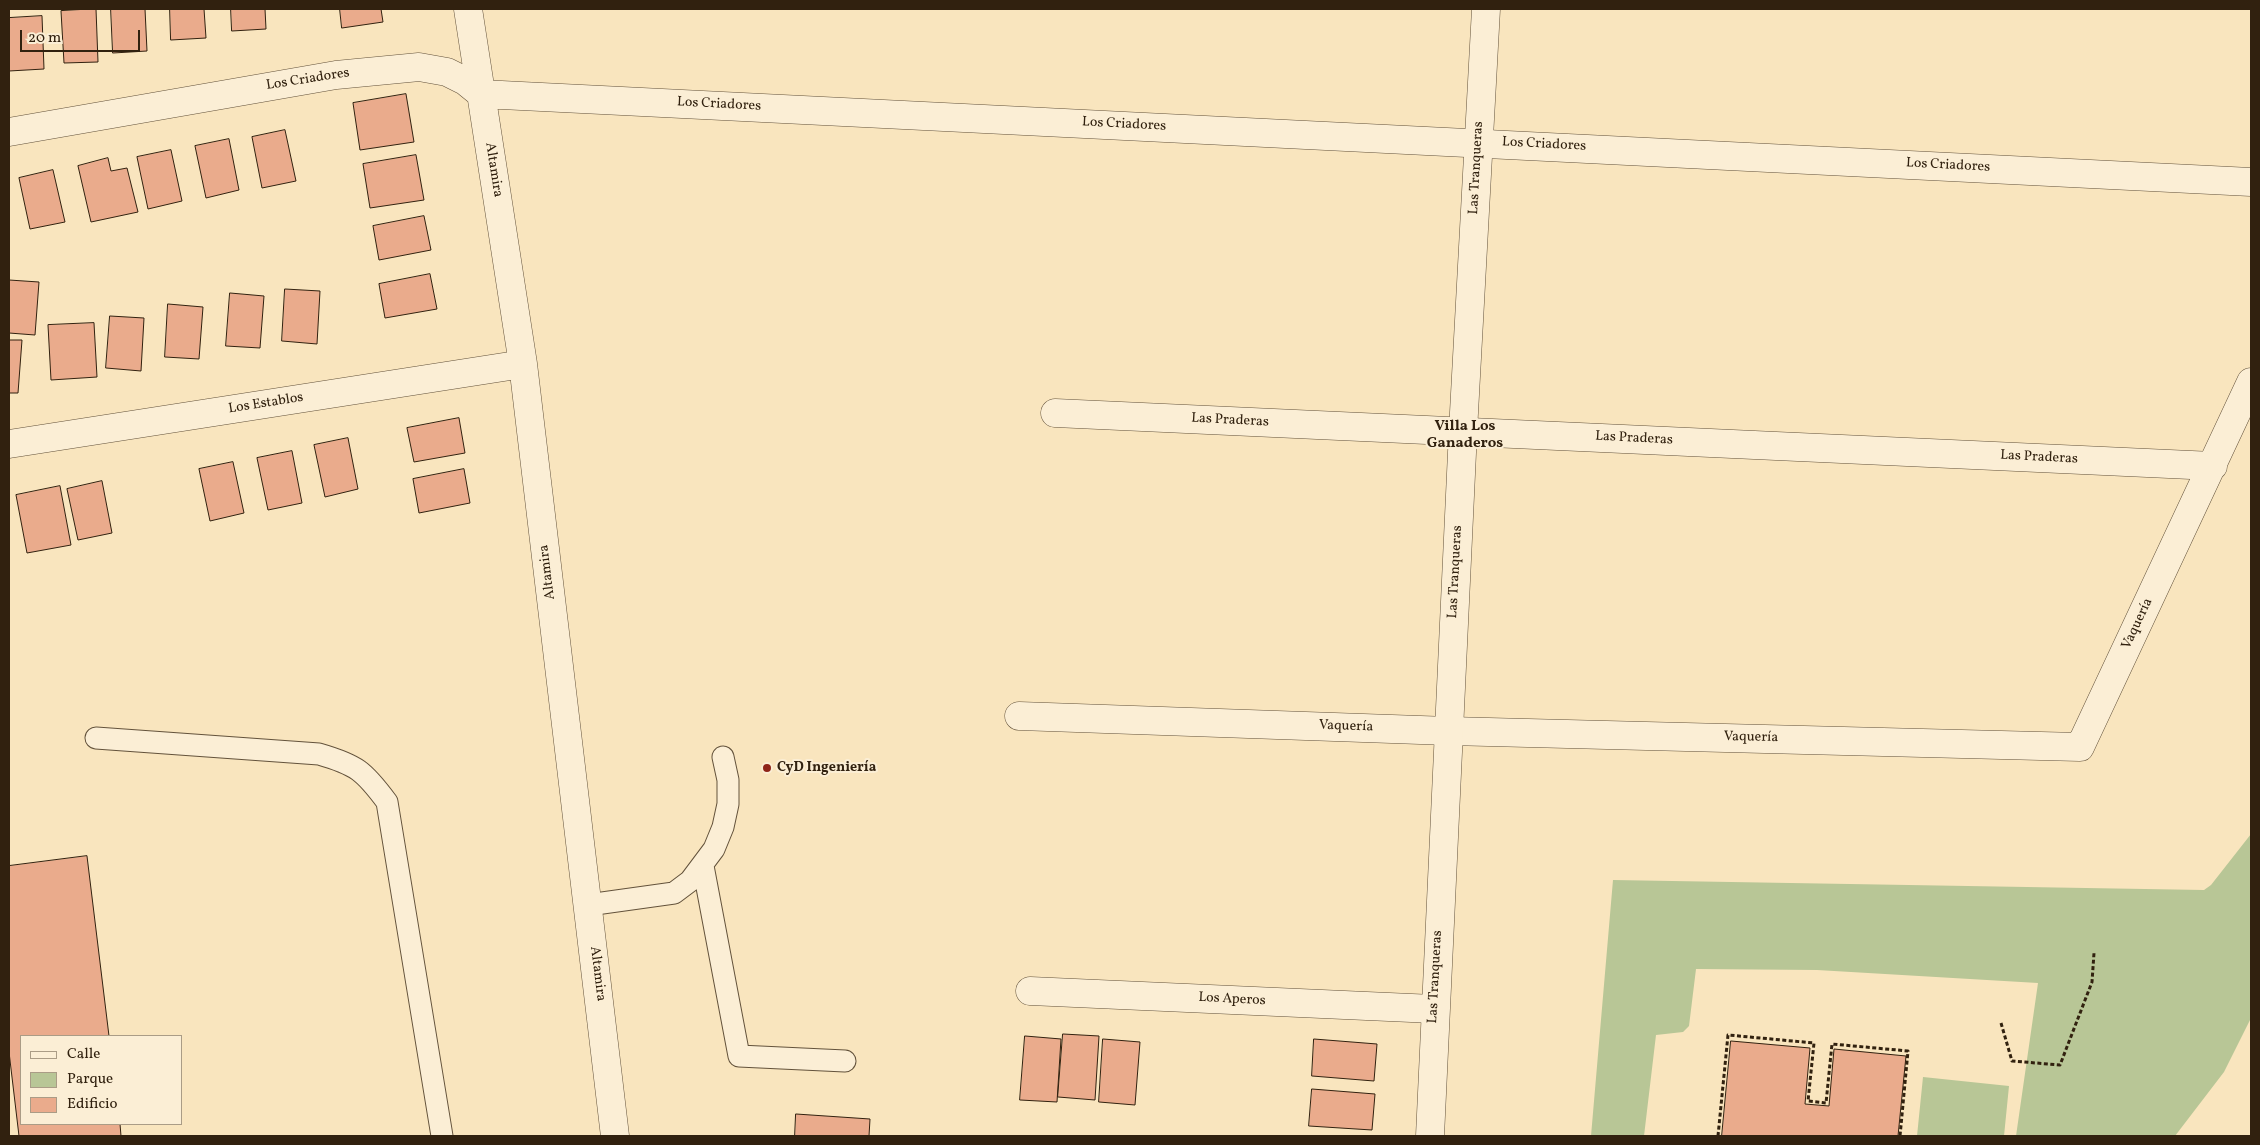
<!DOCTYPE html>
<meta charset="utf-8">
<style>
body{margin:0}
#map{position:relative;width:2260px;height:1145px;overflow:hidden;background:#f9e5be;font-family:Vollkorn,serif}
canvas{display:block}
.frame{position:absolute;inset:0;border:10px solid #31210f;pointer-events:none}
.legend{position:absolute;left:20px;top:1035px;width:162px;height:90px;box-sizing:border-box;background:#fbeed5;border:1px solid #aa9c86;margin:0;padding:6px 9px;list-style:none;font-size:15px;color:#31210f}
.legend li{display:flex;align-items:center;gap:10px;height:25px}
.legend b{width:25px;border:1px solid #aa9c86}
.scale{position:absolute;left:20px;top:30px;width:120px;height:22px;box-sizing:border-box;border:2px solid #31210f;border-top:0;padding-left:6px;font-size:15px;line-height:18px;white-space:nowrap;color:#31210f;-webkit-text-stroke:4px #fbeed5;paint-order:stroke}
</style>
<div id="map">
<canvas width="2260" height="1145"></canvas>
<div class="frame"></div>
<ul class="legend">
<li><b style="height:6px;background:#fbeed5"></b>Calle</li>
<li><b style="height:14px;background:#b8c696"></b>Parque</li>
<li><b style="height:14px;background:#eaab8c"></b>Edificio</li>
</ul>
<div class="scale">20 m</div>
</div>
<script>
const g = document.querySelector('canvas').getContext('2d');
g.lineJoin = 'round';
function fill(path, color) { g.fillStyle = color; g.fill(path, 'evenodd'); }
function strokePath(path, color, width, dash) { g.strokeStyle = color; g.lineWidth = width; g.lineCap = dash ? 'butt' : 'round'; g.setLineDash(dash || []); g.stroke(path); }
function drawText(font, color, halo, rows, align = 'center') {
  g.font = font + ' Vollkorn,serif'; g.lineWidth = 4; g.setLineDash([]); g.textBaseline = 'middle'; g.strokeStyle = halo; g.fillStyle = color; for (const [text, x, y, turn = 0] of rows) {
    g.save(); g.translate(x, y); g.rotate((+turn || 0) * Math.PI / 180); g.textAlign = isNaN(turn) ? turn : align; if (halo) g.strokeText(text, 0, 0); g.fillText(text, 0, 0); g.restore();
  }
}
const green = new Path2D(`
 M2251 834V1018L2224 1072 2175 1136H2016L2038 983 1817 970 1696 969 1689 1026 1683 1032 1656 1035 1644 1136H1591L1613 880 2204 890 2211 885Z
 M1923 1077 2009 1086 2004 1136H1917Z`);
const building = new Path2D(`
 M96 9 98 62 64 63 61 11Z
 M111 9H145L147 51 113 53Z
 M170 9H204L206 38 171 40Z
 M231 9H265L266 29 232 31Z
 M340 9H381L383 22 342 28Z
 M42 16 44 69 9 71V18Z
 M406 94 414 142 360 150 353 103Z
 M285 130 296 181 262 188 252 137Z
 M229 139 239 190 206 198 195 146Z
 M171 150 182 201 148 209 137 157Z
 M416 155 424 200 370 208 363 164Z
 M108 158 111 171 127 168 138 212 91 222 78 166Z
 M53 170 65 222 30 229 19 178Z
 M424 216 431 250 379 260 373 226Z
 M430 274 437 309 385 318 379 284Z
 M9 280 39 282 35 335 9 333Z
 M285 289 320 291 317 344 282 341Z
 M230 293 264 296 260 348 226 346Z
 M168 304 203 307 199 359 165 357Z
 M110 316 144 318 141 371 106 368Z
 M94 323 97 377 51 380 48 325Z
 M9 340H22L18 393H9Z
 M459 418 465 453 414 462 407 428Z
 M348 438 358 489 325 497 314 445Z
 M292 451 302 503 268 510 257 458Z
 M233 462 244 513 210 521 199 469Z
 M464 469 470 503 419 513 413 479Z
 M102 481 112 533 78 540 67 489Z
 M60 486 71 545 27 553 16 495Z
 M87 856 109 1036H21V1124H120L121 1136H19L9 1052V866Z
 M1063 1034 1099 1036 1095 1100 1058 1097Z
 M1025 1036 1061 1039 1057 1102 1020 1100Z
 M1103 1039 1140 1042 1135 1105 1099 1102Z
 M1314 1039 1377 1044 1374 1081 1312 1076Z
 M1731 1041 1810 1048 1805 1104 1829 1106 1834 1049 1906 1056 1898 1136H1722Z
 M1312 1089 1375 1094 1372 1130 1309 1126Z
 M796 1114 870 1119 869 1136H795Z`);
const path = new Path2D(`
 M2001 1023 2012 1061 2060 1065 2092 982 2094 953
 M1718 1136 1728 1035 1814 1043 1808 1101 1826 1103 1832 1044 1908 1051 1900 1136`);
const service = new Path2D(`
 M96 738 319 754C357 765 364 771 387 802L442 1136
 M703 866 739 1056 845 1061
 M588 905 674 893 690 881 714 849 723 827 728 804V780L723 757`);
const minor = new Path2D(`
 M468 9 523 364 615 1136
 M9 132 336 75 419 67 447 72 465 81 481 94 2251 182
 M1055 413 2213 466
 M9 444 523 364
 M1019 716 1449 731 2080 747 2251 382
 M1030 991 1434 1009`);
const tertiary = new Path2D(`
 M1430 1136 1463 431 1486 9`);
const markers = [
 [767,768,5,"#8f2418"]
];
const streetNames = [
 ["Los Criadores",308,80,-9],
 ["Los Criadores",719,105,3],
 ["Los Criadores",1124,125,3],
 ["Los Criadores",1544,145,3],
 ["Los Criadores",1948,166,3],
 ["Las Tranqueras",1477,168,-87],
 ["Altamira",493,170,81],
 ["Los Establos",266,404,-9],
 ["Las Praderas",1230,421,3],
 ["Las Praderas",1634,439,3],
 ["Las Praderas",2039,458,3],
 ["Altamira",548,572,-97],
 ["Las Tranqueras",1456,572,-87],
 ["Vaquería",2138,624,-65],
 ["Vaquería",1346,727,2],
 ["Vaquería",1751,738,1],
 ["Altamira",597,974,83],
 ["Las Tranqueras",1436,977,-87],
 ["Los Aperos",1232,1000,3]
];
const poiNames = [
 ["CyD Ingeniería",777,768]
];
const neighbourhoodNames = [
 ["Villa Los",1465,427],
 ["Ganaderos",1465,444]
];
fill(green, '#b8c696');
fill(building, '#eaab8c');
strokePath(building, '#31210f', 1);
strokePath(service, '#63523b', 23);
strokePath(minor, '#63523b', 29);
strokePath(tertiary, '#63523b', 29);
strokePath(path, '#31210f', 3, [4, 2.5]);
strokePath(service, '#fbeed5', 21);
strokePath(minor, '#fbeed5', 28);
strokePath(tertiary, '#fbeed5', 28);
for (const [x, y, r, color] of markers) { const dot = new Path2D(); dot.arc(x, y, r, 0, 2 * Math.PI); g.fillStyle = color; g.fill(dot); strokePath(dot, '#fbeed5', 2); }
drawText('14px', '#31210f', '#fbeed5', streetNames);
drawText('bold 14px', '#31210f', '#fbeed5', poiNames, 'left');
drawText('bold 15px', '#31210f', '#fbeed5', neighbourhoodNames);
</script>
